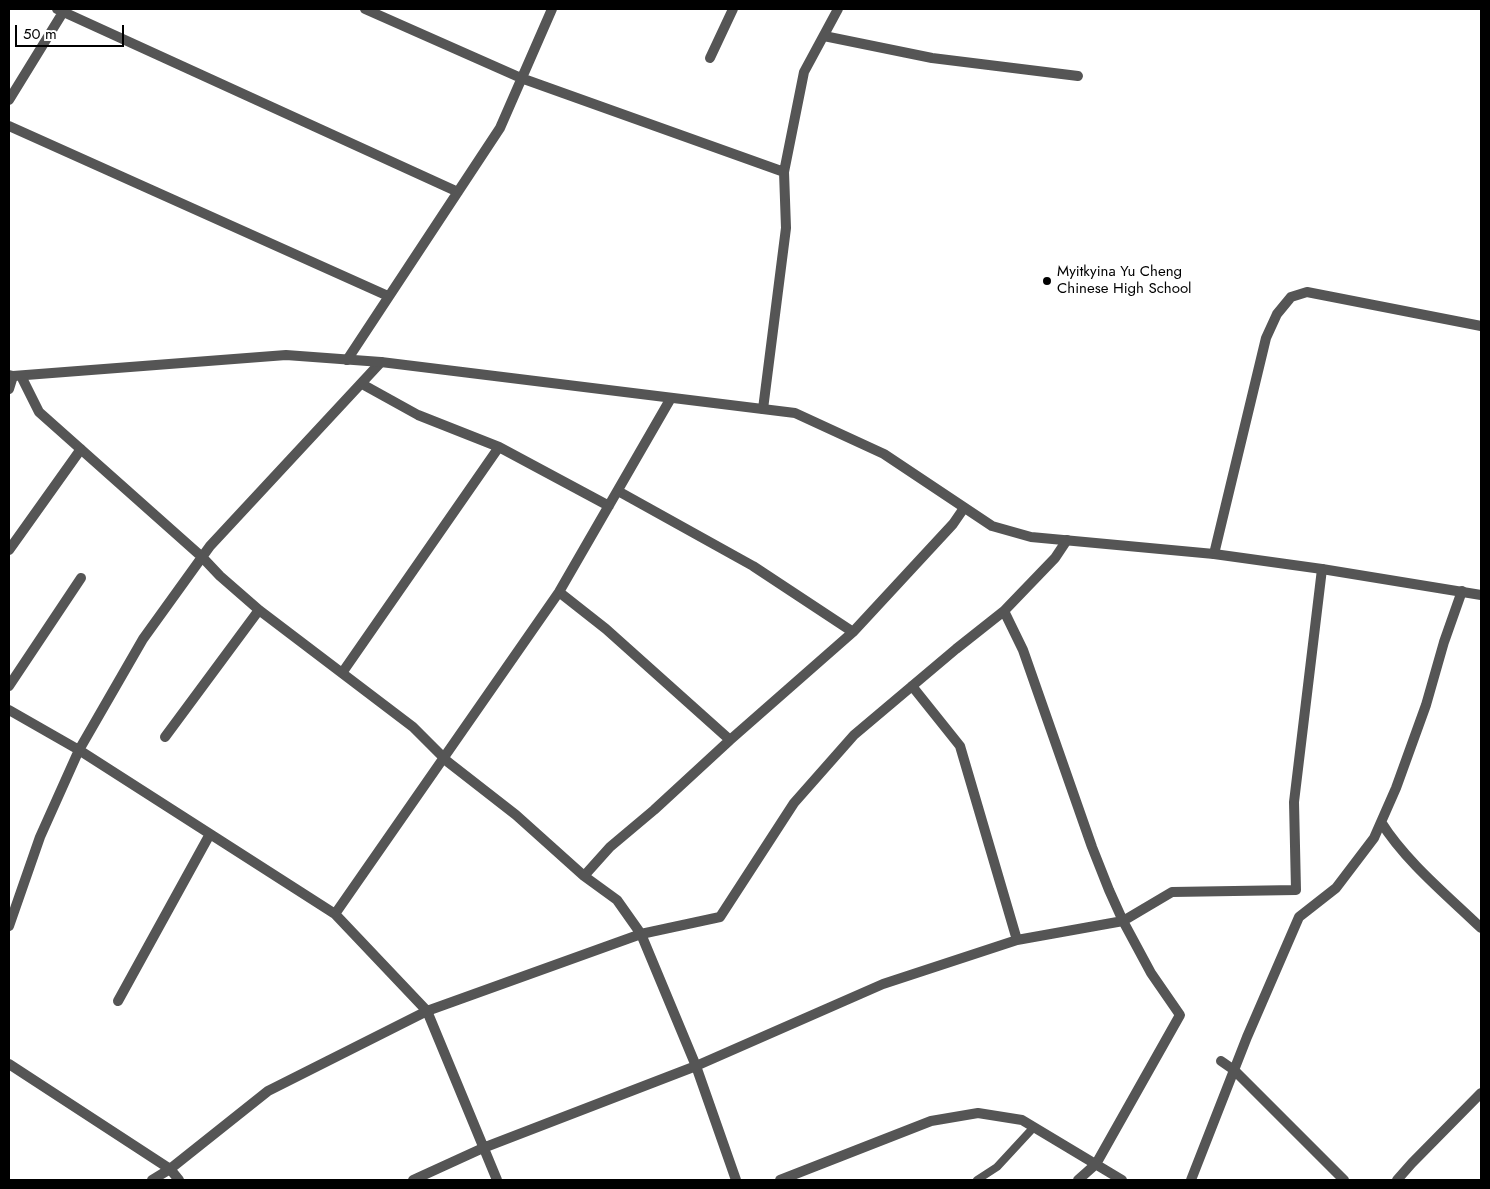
<!DOCTYPE html>
<style>
body{margin:0}
#map{position:relative;width:1490px;height:1189px;overflow:hidden;background:#fff;font-family:Jost,sans-serif}
canvas{display:block}
.frame{position:absolute;inset:0;border:10px solid #000;pointer-events:none}
.scale{position:absolute;left:15px;top:25px;width:109px;height:22px;box-sizing:border-box;border:2px solid #000;border-top:0;padding-left:6px;font-size:15px;line-height:18px;white-space:nowrap;color:#000;-webkit-text-stroke:4px #fff;paint-order:stroke}
</style>
<div id="map">
<canvas width="1490" height="1189"></canvas>
<div class="frame"></div>
<div class="scale">50 m</div>
</div>
<script>
const g = document.querySelector('canvas').getContext('2d');
g.lineJoin = 'round';
function strokePath(path, color, width, dash) { g.strokeStyle = color; g.lineWidth = width; g.lineCap = dash ? 'butt' : 'round'; g.setLineDash(dash || []); g.stroke(path); }
function drawText(font, color, halo, rows, align = 'center') {
  g.font = font + ' Jost,sans-serif'; g.lineWidth = 4.5; g.setLineDash([]); g.textBaseline = 'middle'; g.strokeStyle = halo; g.fillStyle = color; for (const [text, x, y, turn = 0] of rows) {
    g.save(); g.translate(x, y); g.rotate((+turn || 0) * Math.PI / 180); g.textAlign = isNaN(turn) ? turn : align; if (halo) g.strokeText(text, 0, 0); g.fillText(text, 0, 0); g.restore();
  }
}
const service = new Path2D(`
 M977 1180 997 1167 1034 1127`);
const minor = new Path2D(`
 M57 9 458 192
 M365 9 521 78 784 172
 M824 36 932 58 1078 76
 M710 58 733 9
 M9 100 65 9
 M9 126 388 296
 M347 360 500 128 552 9
 M21 376 39 412 202 557 220 576 259 610 413 727 448 762 516 815 584 876 617 900 641 934 696 1066 736 1180
 M362 384 418 415 499 447 609 506
 M9 389 13 376
 M763 409 786 228 784 172 804 72 838 9
 M618 491 753 566 853 632
 M1067 540 1055 558 1004 611 1023 650 1092 847 1109 890 1123 921 1151 973 1180 1015 1096 1164 1078 1180
 M9 550 81 449
 M1214 554 1266 338 1277 314 1291 297 1307 292 1481 326
 M559 592 606 629 730 740
 M342 673 499 447
 M9 686 81 578
 M912 686 960 746 1017 940
 M9 710 79 750 335 914 427 1011 497 1180
 M165 737 259 610
 M1381 822C1406 862 1448 896 1481 928
 M584 876 610 847 654 810 730 740 853 632 953 524 964 508
 M335 914 559 592 671 398
 M9 926 40 837 79 750 143 639 210 546 381 362
 M118 1001 210 834
 M1221 1061 1234 1070 1344 1180
 M9 1064 170 1169 179 1180
 M152 1180 170 1169 268 1091 427 1011 641 934 720 917 794 803 854 735 956 649 1004 611
 M413 1180 483 1148 696 1066 883 984 1017 940 1123 921 1172 892 1296 890 1294 802 1322 569
 M780 1180 931 1121 978 1113 1022 1120 1122 1180
 M1191 1180 1247 1037 1299 917 1336 888 1374 838 1396 788 1426 705 1444 642 1462 591
 M1397 1180 1412 1163 1481 1093`);
const tertiary = new Path2D(`
 M9 375 13 376 286 355 381 362 795 413 884 454 992 526 1031 537 1214 554 1322 569 1481 595`);
const markers = [
 [1047,281,5,"#000"]
];
const poiNames = [
 ["Myitkyina Yu Cheng",1057,272],
 ["Chinese High School",1057,289]
];
strokePath(service, '#555', 8);
strokePath(minor, '#555', 10);
strokePath(tertiary, '#555', 10);
for (const [x, y, r, color] of markers) { const dot = new Path2D(); dot.arc(x, y, r, 0, 2 * Math.PI); g.fillStyle = color; g.fill(dot); strokePath(dot, '#fff', 2); }
drawText('15px', '#000', '#fff', poiNames, 'left');
</script>
